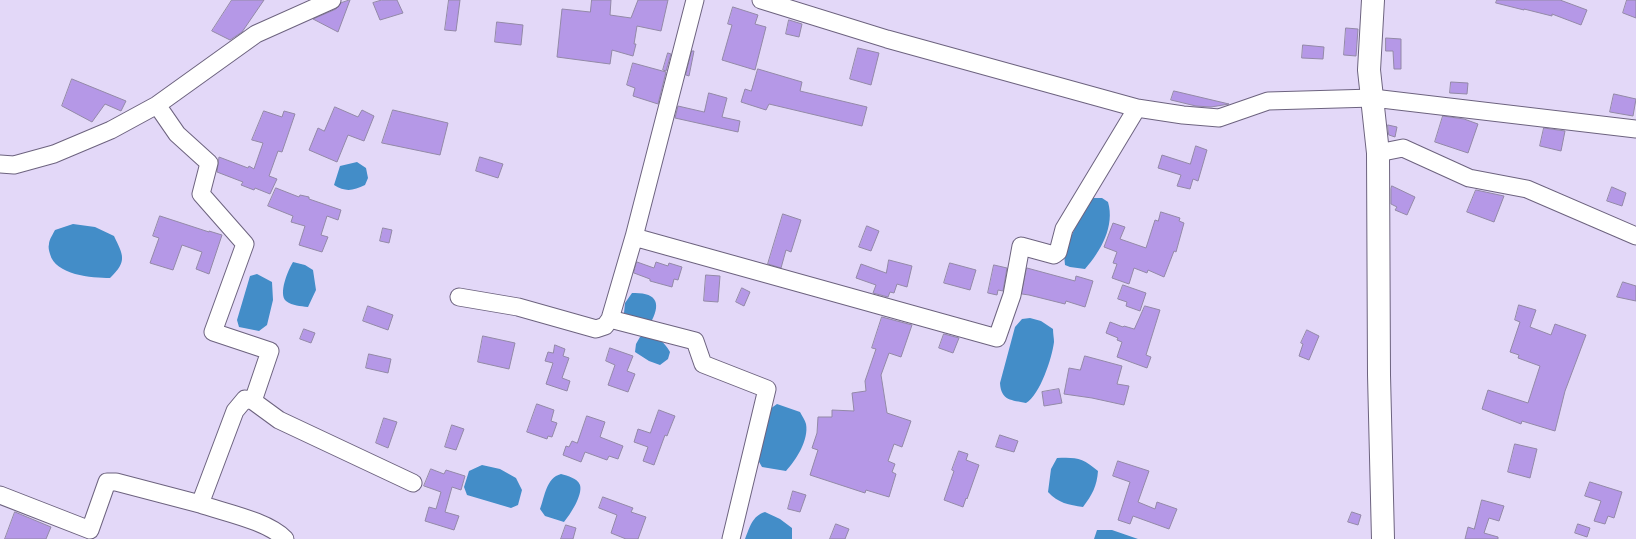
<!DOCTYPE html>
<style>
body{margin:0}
canvas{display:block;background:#e3d8f8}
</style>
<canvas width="1636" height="539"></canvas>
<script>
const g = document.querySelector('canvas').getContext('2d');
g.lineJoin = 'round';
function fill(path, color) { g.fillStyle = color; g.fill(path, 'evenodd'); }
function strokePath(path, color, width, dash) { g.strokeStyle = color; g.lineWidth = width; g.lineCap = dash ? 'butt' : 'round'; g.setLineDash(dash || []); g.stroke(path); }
const water = new Path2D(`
 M357 162 366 168 368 178 365 185C353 191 345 192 334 185L340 166Z
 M1093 198H1102L1108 202C1115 226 1101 251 1085 269L1070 267 1065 265 1064 254 1068 243 1078 222 1088 204Z
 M73 224 95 227 114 236C123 255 128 261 110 278 92 278 55 275 50 254 49 251 48 247 49 244 49 240 53 234 55 230Z
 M293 262 305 265 313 270 316 290 308 307C300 306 293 306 286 301 278 294 288 270 293 262Z
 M257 274 272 282 273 300 267 325 259 331 239 327 237 320 250 276Z
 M632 293C657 292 662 303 650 324L624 313 625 303Z
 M1030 318 1041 321 1053 329C1053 334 1054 338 1054 342 1052 358 1040 395 1026 403 1012 400 1001 401 1000 383L1015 327 1022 319Z
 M647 335C658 338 664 341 670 352L668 359 660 365 649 361 635 352 636 344 640 337Z
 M777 404 800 412C802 416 805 420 806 424 809 440 796 460 786 471L762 467 758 460 770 409Z
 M1057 458C1076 457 1083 458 1098 471 1097 486 1092 495 1083 507 1069 505 1058 503 1048 492L1051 469Z
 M482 465 500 469 516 478 522 490 518 505 511 508 467 495 464 487 469 471Z
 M561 474C568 476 577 478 580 485 583 495 570 515 564 522L545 516 540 509C545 496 546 478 561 474Z
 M765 512 780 519 792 528V539H745C750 527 752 516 765 512Z
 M1097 530H1112L1138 539H1094Z`);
const building = new Path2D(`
 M232 0H264L242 32 230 40 212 31Z
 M350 0 338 32 313 19 336 9 341 3Z
 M382 0H397L403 13 380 20 373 3Z
 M449 0H460L456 31 445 30Z
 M592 0H611L610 15 631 18 638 0H668L661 31 637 26 634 44H636L633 56 612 50 610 64 557 57 562 9 590 12Z
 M1497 0H1560L1587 10 1581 25 1552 14V16L1524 9V10L1496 3Z
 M1627 0H1636V18L1623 13Z
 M733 7 758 15 755 24 766 27 755 70 722 60 732 25 728 24Z
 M789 20 802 24 799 37 786 34Z
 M497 22 523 25 521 45 495 42Z
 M1346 28 1358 29 1356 56 1344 55Z
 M1386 38 1401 39V69H1394L1393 51H1386Z
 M1303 45 1324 47 1323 59 1302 58Z
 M858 48 879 53 871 85 850 79Z
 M692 51H694L689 76 686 75Z
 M668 53 671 54 666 71 663 70Z
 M633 63 666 72 658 104 633 96 635 88 627 85Z
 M758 69 802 82 800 91 867 107 862 126 769 104 766 110 741 102 745 89 751 91Z
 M72 79 126 101 121 111 105 104 92 122 62 106Z
 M1451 82 1468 83 1467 94 1450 93Z
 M1174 91 1229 104 1211 107 1196 106 1171 100Z
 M709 93 727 98 722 117 740 121 738 132 675 118 678 106 704 112Z
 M1614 94 1636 99 1633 116 1610 112Z
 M335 107 358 117 362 110 374 116 364 141 348 135 337 162 309 150 318 128 324 131Z
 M393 110 448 123 440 155 382 143Z
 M264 111 282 117 284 111 295 114 282 152 278 151 269 176 277 179 270 194 255 188 254 190 241 185 243 182 217 172 219 157 248 168 249 166 254 169 263 143 252 140Z
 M1443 116 1464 119 1478 124 1468 153 1435 142Z
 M1388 125 1397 127 1395 137 1389 135Z
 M1544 128 1565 131 1561 151 1540 146Z
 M1196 146 1207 150 1198 181 1193 179 1190 189 1177 186 1181 175 1158 168 1162 155 1190 164Z
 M480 157 503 164 498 178 476 171Z
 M1392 186 1415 197 1407 215 1395 210 1397 207 1391 204V189Z
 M1612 187 1626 193 1622 206 1607 201Z
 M276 188 299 197 300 195 309 197V199L341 210 338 220 327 216 321 235 328 237 322 252 299 245 305 226 291 222 293 216 268 206Z
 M1476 190 1504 196 1494 222 1467 212Z
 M1161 212 1180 218 1179 221 1184 223 1176 252 1174 251 1164 277 1148 270 1147 273 1134 268 1129 284 1112 278 1117 264 1113 263 1117 252 1104 247 1113 223 1125 227 1120 239 1146 248 1155 220 1158 221Z
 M783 214 801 220 791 252 786 250 781 268 768 264Z
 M160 216 209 232V231L222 235 209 274 196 269 202 252 182 245 173 270 150 263 159 238 153 236Z
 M867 226 879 231 871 251 859 247Z
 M383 228 392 230 389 243 380 241Z
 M889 260 912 266 907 287 897 284 894 293 890 292 888 297 873 293 876 285 856 278 861 264 886 273Z
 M637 262 654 268 656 262 668 266 669 263 682 267 678 280 674 279 672 287 650 281V279L634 273Z
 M950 263 976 270 970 290 944 283Z
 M994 265 1007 268 1003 291 998 290 997 295 988 293Z
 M1027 268 1075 281 1076 276 1093 281 1085 307 1066 301 1065 304 1029 295 1022 294Z
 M706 275 720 276 718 302 704 301Z
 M1623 282 1636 286V301L1617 297Z
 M1123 285 1146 293 1140 311 1126 306 1127 302 1118 299Z
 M742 288 750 292 744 306 736 302Z
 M1519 305 1536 310 1530 327 1551 335 1555 324 1586 335 1565 391 1555 431 1522 421 1521 424 1482 409 1488 390 1528 403 1540 366 1518 358 1519 355 1510 352 1520 322 1515 320Z
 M368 306 393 315 388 330 363 321Z
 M1145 306 1160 310 1146 355 1151 357 1147 368 1117 357 1122 342 1117 340 1118 338 1106 333 1110 322 1123 327 1124 326 1134 329Z
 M882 317 912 325 901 357 889 353 881 375 887 413 911 421 902 447 894 444 888 461 895 464 892 472 896 474 889 497 866 490 865 493 810 475 818 450 812 448 817 433 818 417H832V410L854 411 852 393 866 391 865 381 876 349 872 348Z
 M304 329 315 333 311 343 300 339Z
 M1307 330 1319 336 1309 360 1299 356 1303 344 1301 343Z
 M944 334 959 338 953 353 939 348Z
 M483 336 515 343 509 369 478 362Z
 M555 345 565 349 563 356 569 358 562 378 570 381 567 391 546 384 553 363 545 361 548 352 553 353Z
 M610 348 633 356 627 371 635 374 628 392 608 385 615 365 606 361Z
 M369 354 391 359 388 373 366 368Z
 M1085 356 1122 366 1117 384 1129 386 1124 405 1092 398 1064 394 1069 368 1080 370Z
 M1059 389 1062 403 1044 406 1042 392Z
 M537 404 554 410 551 421 557 423 552 437 548 436 547 439 527 432Z
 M659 410 675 416 667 436 665 435 654 465 643 461 648 447 634 442 638 429 650 433Z
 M587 416 605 422 600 437 623 446 618 459 609 456 607 460 585 452 581 462 563 455 566 446 569 447 572 441 577 443Z
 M384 418 397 422 388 448 376 443Z
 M452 425 464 429 456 450 445 447Z
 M1000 435 1018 441 1014 452 996 447Z
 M1515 444 1537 449 1530 478 1508 472Z
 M959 451 968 454 966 460 979 465 967 499 966 498 963 507 944 500 954 471 952 470Z
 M1118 461 1149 471 1138 502 1155 509 1157 502 1177 509 1169 529 1133 516 1130 524 1118 520 1130 482 1113 476Z
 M431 469 444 474 446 470 465 476 461 490 452 487 445 512 459 516 454 530 425 521 429 507 436 509 441 492 424 486Z
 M1590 482 1622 492 1614 518 1608 516 1605 524 1594 521 1601 501 1585 496Z
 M793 491 806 495 800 512 788 509Z
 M603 497 633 508 631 512 646 517 638 539H626L611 533 617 515 599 508Z
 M1482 500 1504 506 1499 521 1489 518 1484 533 1498 537V539H1465L1468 527 1474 529Z
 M15 512 51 527 46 539H5Z
 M1352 512 1361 515 1358 525 1348 522Z
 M836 524 849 529 845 539H830Z
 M1578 524 1590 528 1587 537 1575 533Z
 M566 525 576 528 573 539H561Z`);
const minor = new Path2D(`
 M761 0 887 39 1137 108 1183 115 1219 118 1268 101 1373 98 1636 129
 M1378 153 1403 148 1469 178 1527 189 1636 236
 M0 164 14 165 54 154 111 130 157 105 256 34 332 0
 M634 237 997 338 1012 295 1021 246 1054 255 1058 252 1064 229 1137 108
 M459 297 518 307 596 329 605 326 610 319 634 237 695 0
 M610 319 695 341 703 364 767 389 731 539
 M253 401 279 420 413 483
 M0 495 90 530 107 482H116L200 504 235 411 245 399 253 401 270 351 213 332 245 244 201 194 209 163 177 134 157 105
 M200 504C223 512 268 521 285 539`);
const major = new Path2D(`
 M1373 0 1369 70 1378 153 1379 375 1383 539`);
fill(water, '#438dc8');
fill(building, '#b598e7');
strokePath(building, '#9389a7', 1);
strokePath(minor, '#6d637f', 19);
strokePath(major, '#6d637f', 24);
strokePath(minor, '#fff', 17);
strokePath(major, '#fff', 22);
</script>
